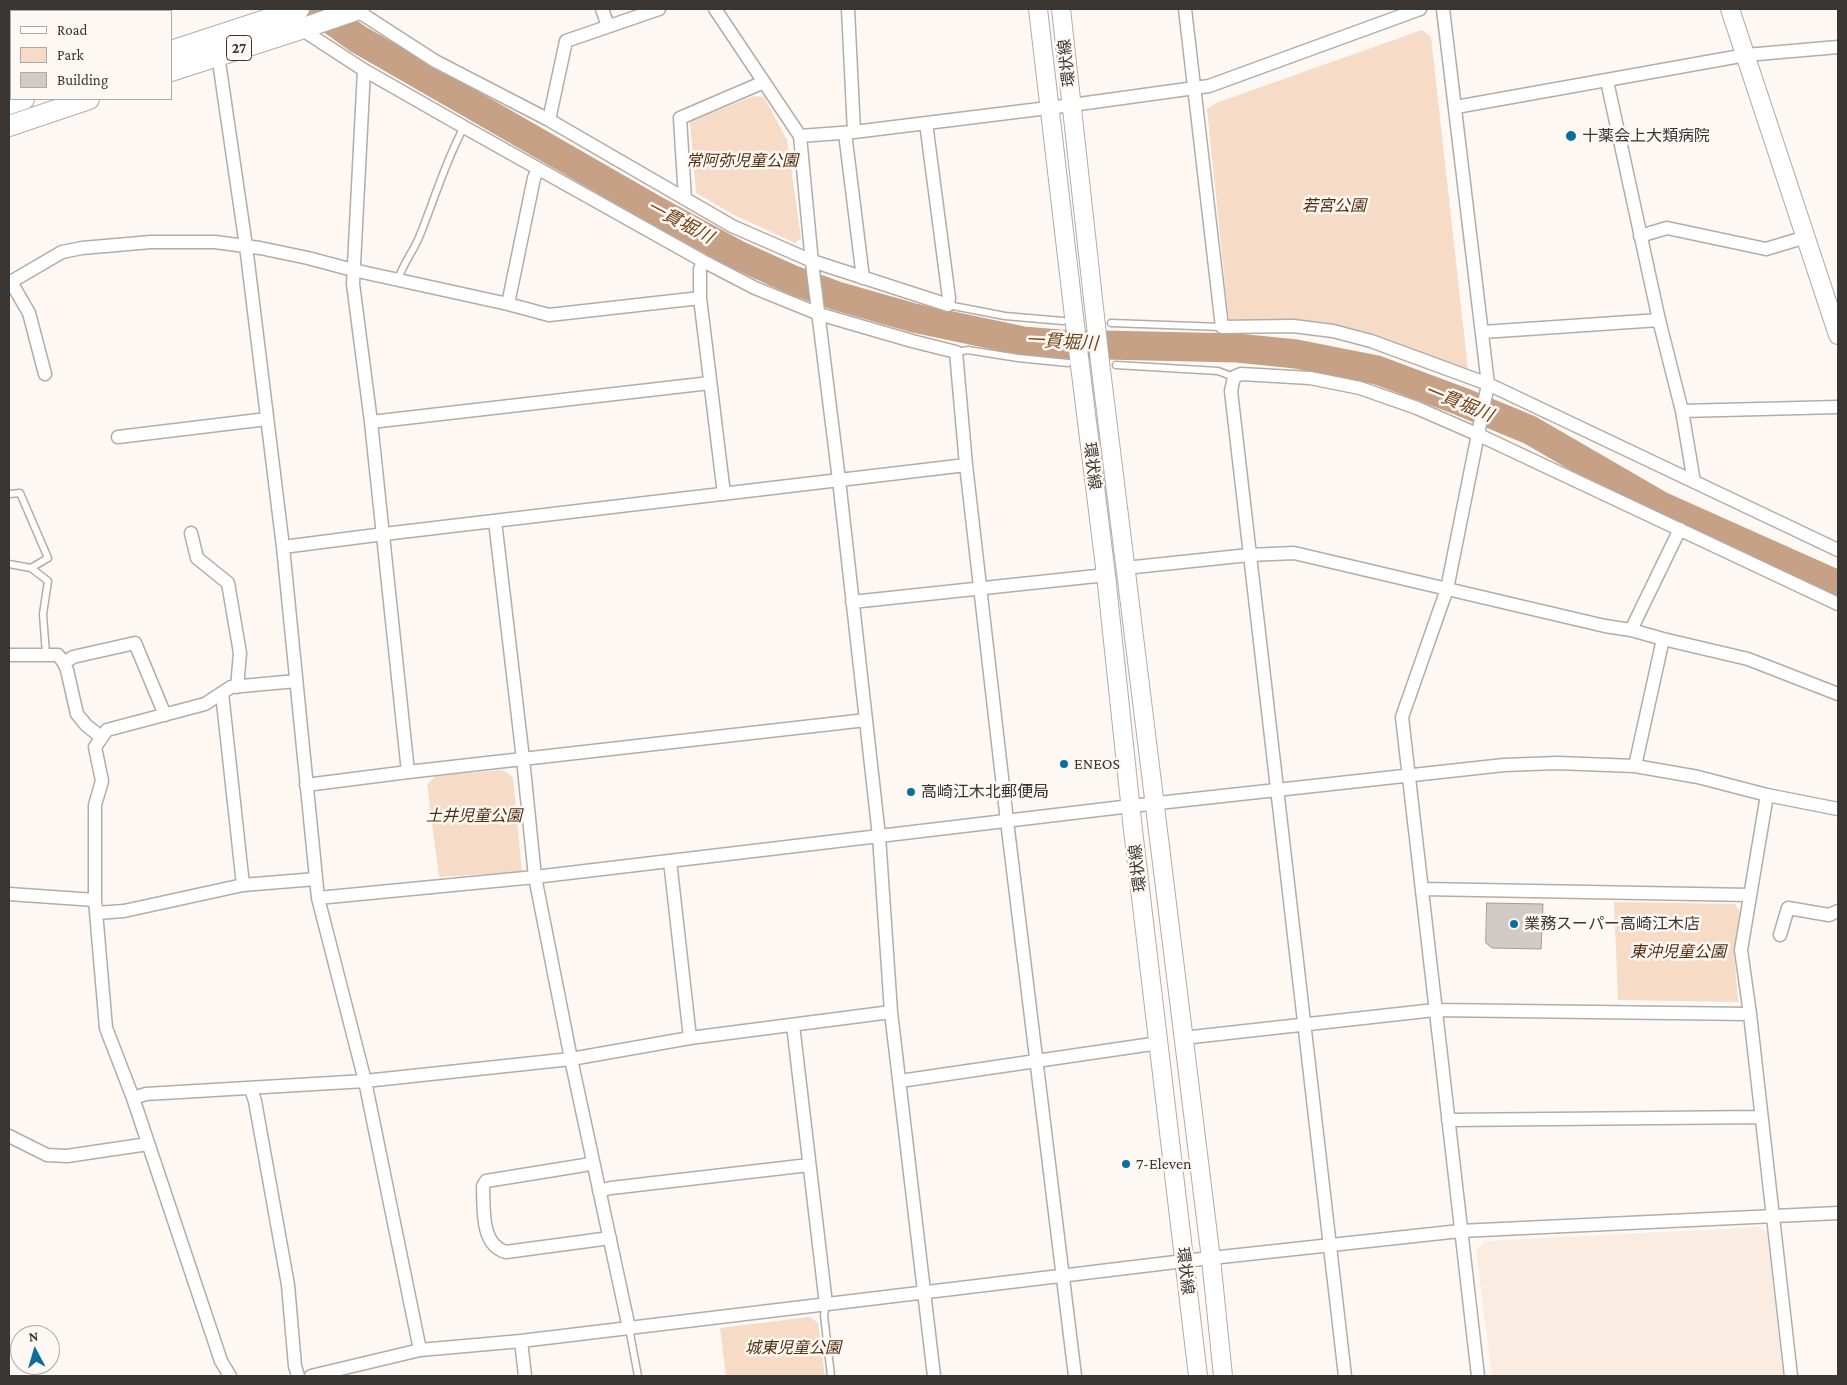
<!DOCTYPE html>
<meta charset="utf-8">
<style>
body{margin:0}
#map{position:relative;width:1847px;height:1385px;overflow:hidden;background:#fef8f4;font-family:"Crimson Pro",serif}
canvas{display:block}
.frame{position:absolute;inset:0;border:10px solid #383533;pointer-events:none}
.legend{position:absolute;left:10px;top:10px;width:162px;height:90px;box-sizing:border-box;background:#fef8f4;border:1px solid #afaaa7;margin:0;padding:6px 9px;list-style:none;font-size:15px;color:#383533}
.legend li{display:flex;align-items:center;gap:10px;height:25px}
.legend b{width:25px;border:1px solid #afaaa7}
.north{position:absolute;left:10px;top:1325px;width:50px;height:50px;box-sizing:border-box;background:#fef8f4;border:1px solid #afaaa7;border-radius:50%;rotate:354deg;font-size:14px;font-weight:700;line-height:20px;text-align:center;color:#383533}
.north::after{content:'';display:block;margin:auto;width:18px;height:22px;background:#0d6d9b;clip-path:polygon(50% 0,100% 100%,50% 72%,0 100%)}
</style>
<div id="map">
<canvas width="1847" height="1385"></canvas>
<div class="frame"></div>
<ul class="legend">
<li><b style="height:6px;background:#fff"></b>Road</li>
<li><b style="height:14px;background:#f6dbc7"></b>Park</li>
<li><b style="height:14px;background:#d1cac5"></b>Building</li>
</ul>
<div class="north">N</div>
</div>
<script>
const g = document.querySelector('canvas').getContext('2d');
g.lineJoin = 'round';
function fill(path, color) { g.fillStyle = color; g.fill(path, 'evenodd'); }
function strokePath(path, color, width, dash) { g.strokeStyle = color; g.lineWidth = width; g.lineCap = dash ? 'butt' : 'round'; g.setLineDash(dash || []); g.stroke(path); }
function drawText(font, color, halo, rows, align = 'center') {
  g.font = font + ' "Crimson Pro","Noto Sans JP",serif'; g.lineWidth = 5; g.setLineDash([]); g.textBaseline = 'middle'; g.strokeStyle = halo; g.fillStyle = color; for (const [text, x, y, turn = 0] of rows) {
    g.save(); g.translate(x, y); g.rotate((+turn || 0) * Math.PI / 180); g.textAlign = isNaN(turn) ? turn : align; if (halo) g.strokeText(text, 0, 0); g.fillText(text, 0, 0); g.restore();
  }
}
const built = new Path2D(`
 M1760 1227 1767 1234 1783 1376H1492L1476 1250 1486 1241Z`);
const green = new Path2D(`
 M1422 30 1431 37 1468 369 1423 355 1374 336 1229 323 1207 109 1216 103Z
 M754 96 764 97 787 140 801 238 795 243 734 215 696 193 690 121Z
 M504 770 513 778 522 872 439 877 427 784 436 776Z
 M1614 902 1735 904 1741 913 1734 951 1738 1002 1618 1000Z
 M810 1317 818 1323 825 1376H726L720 1328Z`);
const river = new Path2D(`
 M316 9 358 39 657 211 738 255 793 280 837 296 914 318 1023 341 1059 344 1237 348 1296 354 1377 370 1460 401 1530 430 1661 506 1838 585`);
const building = new Path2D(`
 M1487 903 1543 904 1541 949 1492 948 1486 943Z`);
const lane = new Path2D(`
 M398 280C403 263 414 251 420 235 435 198 445 162 464 127
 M948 305 1005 316 1063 321
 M1111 323 1222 327
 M956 352 968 350 1018 358 1068 363
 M1116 365 1218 371 1234 377
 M9 494 20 493 48 558 31 568
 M9 564 31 568 48 581 43 614 46 654
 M826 1304 824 1315 831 1376
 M629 1328 638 1376`);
const street = new Path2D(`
 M602 9 608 26
 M715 9 800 136 812 263 839 480 879 836 891 1012 934 1376
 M848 9 854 132
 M1185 9 1222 327 1293 326 1333 331 1371 341 1488 384 1838 550
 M1443 9 1488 384 1447 589 1402 717 1478 1376
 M356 10 435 61 549 120 732 226 812 261 948 305 949 298 926 123
 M301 29 364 70 464 127 703 261 755 288 819 314 912 341 956 352 966 465 1007 821 1075 1376
 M218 55 246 246 283 547 318 898 365 1081 420 1350
 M364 70 353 284 371 422 408 772
 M1607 81 1659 320 1682 411 1694 482
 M1456 107 1746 55 1838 47
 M549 120 566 41 659 9
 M845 133 863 278
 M800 136 854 132 1072 105 1209 86 1420 9
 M685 199 680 118 764 82
 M1640 236 1667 228 1766 249 1806 237
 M703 261 700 269V298L724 494
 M11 282 29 313 45 374
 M9 283 62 252 82 248 151 242H215L260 248 308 258 353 270 508 304 549 315 700 298
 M508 304 534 178 538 169
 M1483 332 1659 320
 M1682 411 1838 407
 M371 422 710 383
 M118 437 267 419
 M495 521 523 759 535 877 571 1059 629 1328
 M191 533 197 558 228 583 240 653 237 687
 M283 547 384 534 966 465
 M1125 568 1249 555 1294 553 1605 626 1631 630 1663 639 1748 659 1838 694
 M852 602 1106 575
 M1631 630 1680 529
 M9 655H58L64 663 67 670 77 714 86 725 101 737
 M64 663 73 657 135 643 165 715
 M222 693 243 885
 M1635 766 1663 639
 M306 785 408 772 866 720
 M1767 795 1741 950 1750 1014 1791 1376
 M670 861 690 1038
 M1423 889 1750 895
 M9 894 95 900 106 1028 133 1098 221 1361 230 1376
 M318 898 535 877 1131 806 1504 765 1557 763 1635 766 1698 777 1767 795 1838 809
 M95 900V805L102 781 95 747 107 730 205 704 231 687 296 681
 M96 913 124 911 243 885 316 879
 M1780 935 1788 908 1829 915 1838 911
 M793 1025 826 1304
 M1183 1038 1435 1010 1750 1014
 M900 1081 1159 1043
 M251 1089 255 1101 288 1285 295 1366 298 1376
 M133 1098 146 1094 365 1081 571 1059 690 1038 891 1012
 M1448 1120 1761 1117
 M9 1136 47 1155 67 1156 148 1144
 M593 1162 585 1165 486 1181 483 1186C484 1207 480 1245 506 1252L610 1238
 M599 1191 611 1188 809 1165
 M521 1341 525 1376
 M311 1376 420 1350 521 1341 1184 1261 1460 1231 1838 1213
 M1345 1376 1231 391 1234 377 1241 374 1310 378 1360 388 1417 408 1479 435 1838 604`);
const secondary = new Path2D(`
 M1038 9 1075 325 1106 575 1133 830 1198 1376
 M1061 9 1100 362 1211 1259 1223 1376
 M1730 9 1838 335`);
const primary = new Path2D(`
 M171 51 299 9
 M171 71 301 29 359 9
 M9 104 24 99
 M9 126 89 99`);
const markers = [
 [1571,136,6,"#0d6d9b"],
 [1064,764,5,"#0d6d9b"],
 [911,792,5,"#0d6d9b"],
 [1514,924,5,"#0d6d9b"],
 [1126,1164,5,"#0d6d9b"]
];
const shields = [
 [239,48,25]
];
const shieldNames = [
 ["27",239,48]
];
const streetNames = [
 ["環状線",1067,63,-96],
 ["環状線",1092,466,83],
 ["環状線",1138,868,-97],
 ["環状線",1185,1271,83]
];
const poiNames = [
 ["十薬会上大類病院",1582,136],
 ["ENEOS",1074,764],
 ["高崎江木北郵便局",921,792],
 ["業務スーパー高崎江木店",1524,924],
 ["7-Eleven",1136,1164]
];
const parkNames = [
 ["常阿弥児童公園",742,161],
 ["若宮公園",1334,206],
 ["土井児童公園",474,816],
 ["東沖児童公園",1678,952],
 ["城東児童公園",793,1348]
];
const waterNames = [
 ["一貫堀川",680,222,28],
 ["一貫堀川",1062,342,3],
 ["一貫堀川",1459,403,22]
];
fill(built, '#fbece2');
fill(green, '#f6dbc7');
strokePath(river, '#c6a186', 29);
fill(building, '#d1cac5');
strokePath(building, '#a39c97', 1);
strokePath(lane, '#b3aca7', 9);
strokePath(street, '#b3aca7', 15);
strokePath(secondary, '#b3aca7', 20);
strokePath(primary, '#b3aca7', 22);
strokePath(lane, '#fff', 6);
strokePath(street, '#fff', 12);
strokePath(secondary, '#fff', 18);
strokePath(primary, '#fff', 20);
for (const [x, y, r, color] of markers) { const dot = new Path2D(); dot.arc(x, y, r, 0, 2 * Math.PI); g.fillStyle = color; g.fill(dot); strokePath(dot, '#fef8f4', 2); }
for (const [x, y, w] of shields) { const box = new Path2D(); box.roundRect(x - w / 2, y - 12.5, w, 25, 4); g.fillStyle = '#fef8f4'; g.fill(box); strokePath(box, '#383533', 1); }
drawText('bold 15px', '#383533', null, shieldNames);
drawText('16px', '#383533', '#fef8f4', streetNames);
drawText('16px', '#383533', '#fef8f4', poiNames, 'left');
drawText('italic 16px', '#522d0c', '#fef8f4', parkNames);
drawText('italic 18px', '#714015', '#fef8f4', waterNames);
</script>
